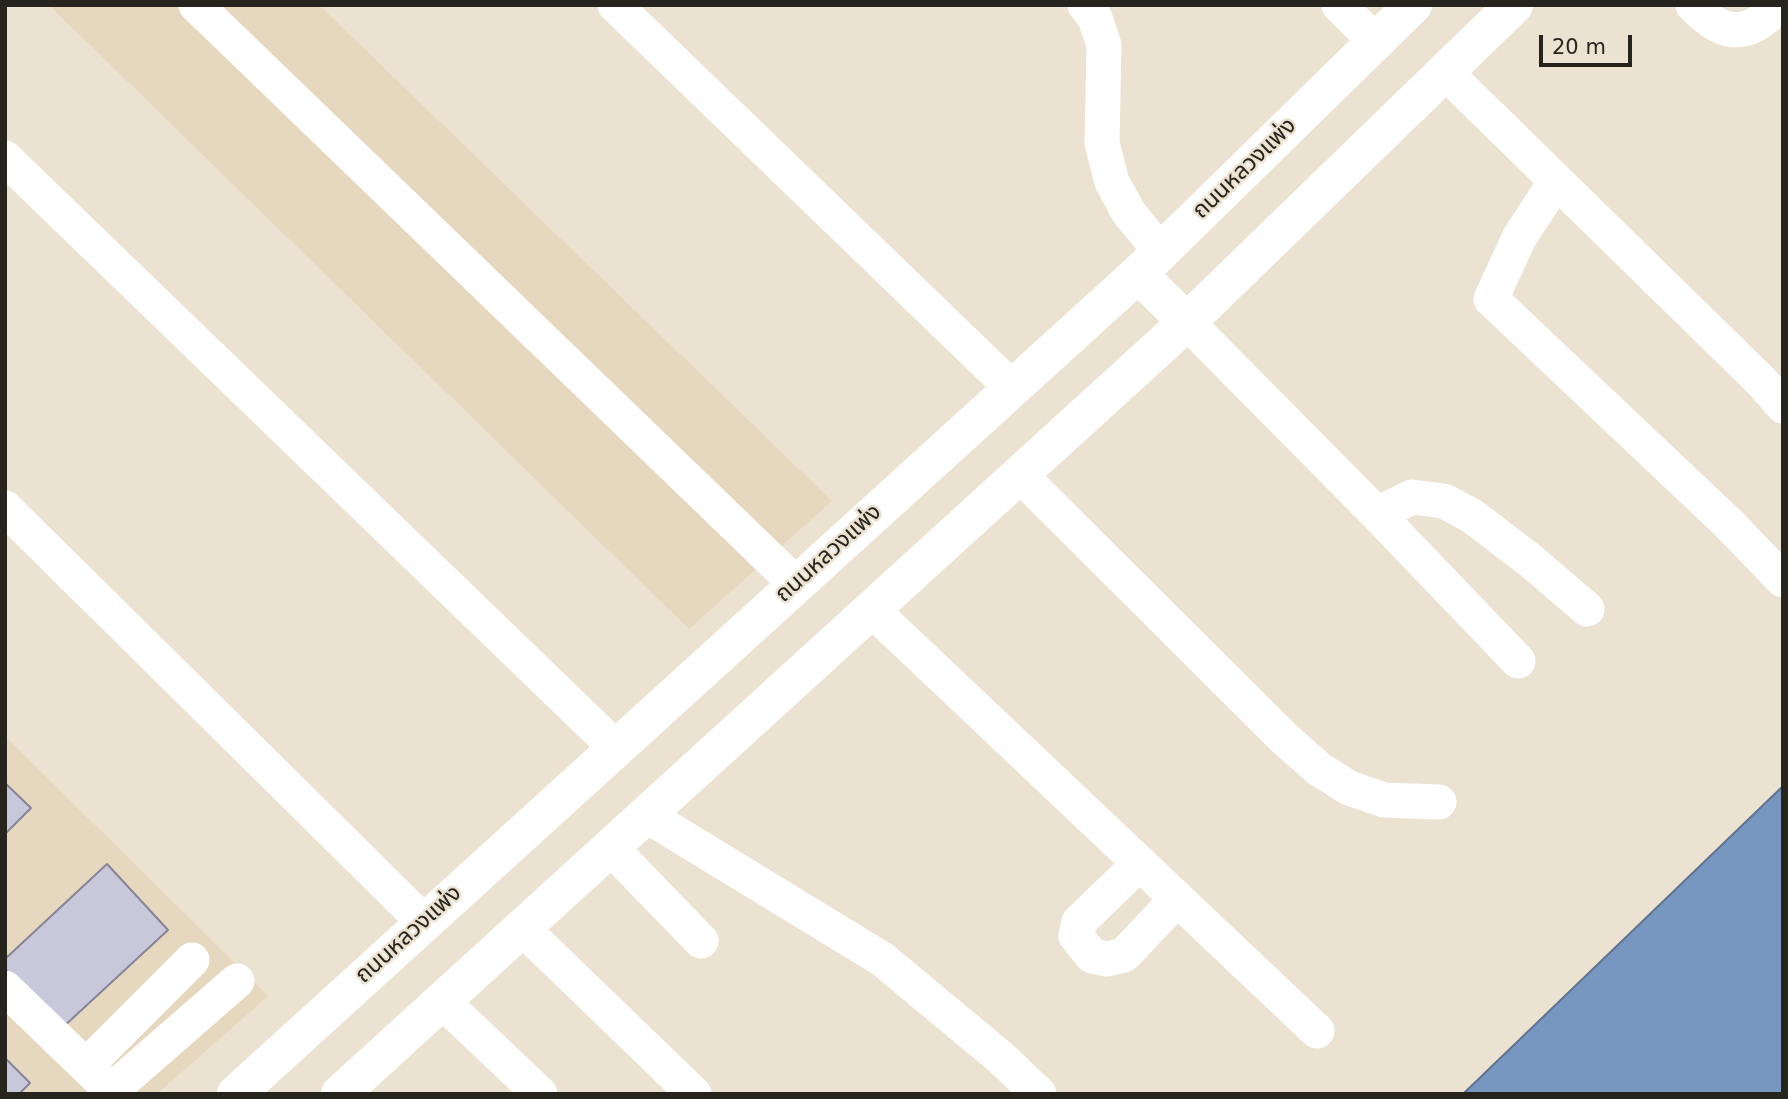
<!DOCTYPE html>
<meta charset="utf-8">
<style>
body{margin:0}
#map{position:relative;width:1788px;height:1099px;overflow:hidden;background:#ece2d1;font-family:"DejaVu Sans",sans-serif}
canvas{display:block}
.frame{position:absolute;inset:0;border:7px solid #27241d;pointer-events:none}
.scale{position:absolute;left:1539px;top:35px;width:93px;height:32px;box-sizing:border-box;border:4px solid #27241d;border-top:0;padding-left:9px;font-size:21px;line-height:24px;white-space:nowrap;color:#27241d;-webkit-text-stroke:5px #ece2d1;paint-order:stroke}
</style>
<div id="map">
<canvas width="1788" height="1099"></canvas>
<div class="frame"></div>
<div class="scale">20 m</div>
</div>
<script>
const g = document.querySelector('canvas').getContext('2d');
g.lineJoin = 'round';
function fill(path, color) { g.fillStyle = color; g.fill(path, 'evenodd'); }
function strokePath(path, color, width, dash) { g.strokeStyle = color; g.lineWidth = width; g.lineCap = dash ? 'butt' : 'round'; g.setLineDash(dash || []); g.stroke(path); }
function drawText(font, color, halo, rows, align = 'center') {
  g.font = font + ' "DejaVu Sans","Noto Sans Thai",sans-serif'; g.lineWidth = 5; g.setLineDash([]); g.textBaseline = 'middle'; g.strokeStyle = halo; g.fillStyle = color; for (const [text, x, y, turn = 0] of rows) {
    g.save(); g.translate(x, y); g.rotate((+turn || 0) * Math.PI / 180); g.textAlign = isNaN(turn) ? turn : align; if (halo) g.strokeText(text, 0, 0); g.fillText(text, 0, 0); g.restore();
  }
}
const built = new Path2D(`
 M49 5H319L832 501 689 629Z
 M5 736 268 996 157 1094H5Z`);
const water = new Path2D(`
 M1783 786V1094H1463Z`);
const building = new Path2D(`
 M5 783 31 808 5 834Z
 M107 864 168 930 61 1029 5 969V959Z
 M5 1058 30 1083 19 1094H5Z`);
const minor = new Path2D(`
 M196 5 796 584
 M615 5 1012 388
 M1085 5 1095 18 1104 45 1102 143 1112 182 1129 213 1161 252
 M1339 5 1376 42
 M1693 5C1711 24 1732 39 1758 23 1766 18 1773 11 1780 5
 M1445 72 1761 381 1783 406
 M5 158 616 748
 M1556 181 1519 238 1491 299 1729 524 1783 580
 M1187 322 1377 514 1518 661
 M1019 474 1286 740 1319 769 1349 788 1384 800 1439 802
 M5 508 424 922
 M1377 514 1412 497 1444 501 1472 516 1531 561 1587 609
 M871 609 1317 1031
 M646 815 882 959 1000 1057 1039 1094
 M610 847 701 941
 M1140 863 1079 922 1076 936 1092 956 1107 959 1124 955 1177 899
 M522 928 694 1094
 M5 988 115 1094
 M442 1001 540 1094
 M86 1066 192 960
 M112 1090 237 981`);
const major = new Path2D(`
 M1138 274 1187 322
 M236 1094 1138 274 1413 5
 M340 1094 1187 322 1514 5`);
const streetNames = [
 ["ถนนหลวงแพ่ง",1245,169,-44],
 ["ถนนหลวงแพ่ง",829,554,-42],
 ["ถนนหลวงแพ่ง",409,935,-42]
];
fill(built, '#e5d8bf');
fill(water, '#7796c0');
strokePath(water, '#5f748f', 2);
fill(building, '#c9c8db');
strokePath(building, '#868496', 2);
strokePath(minor, '#fff', 35);
strokePath(major, '#fff', 38);
drawText('23px', '#27241d', '#ece2d1', streetNames);
</script>
